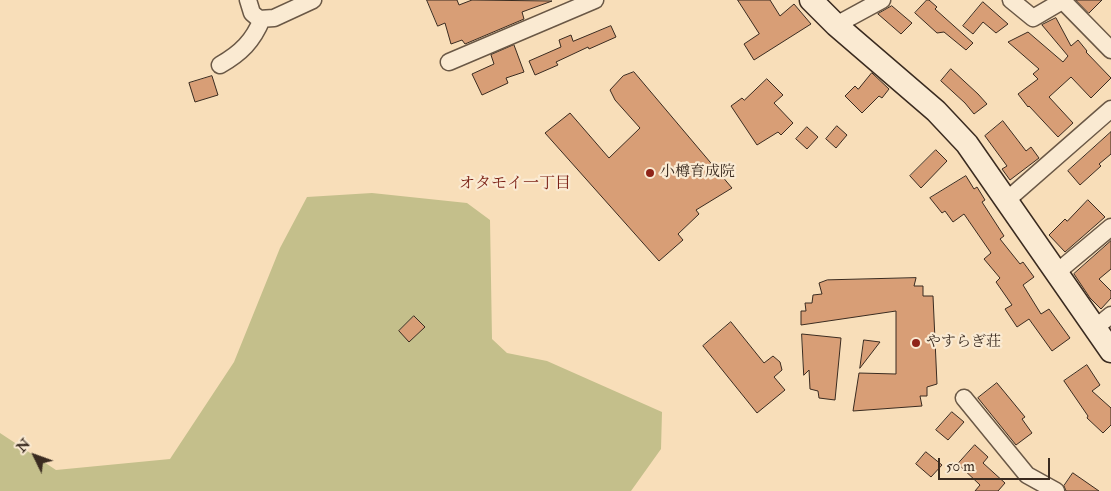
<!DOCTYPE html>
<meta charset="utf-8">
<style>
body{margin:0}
#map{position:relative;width:1111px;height:491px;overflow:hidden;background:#f8deb9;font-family:"IM FELL Double Pica",serif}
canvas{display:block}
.north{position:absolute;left:10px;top:431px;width:50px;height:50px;-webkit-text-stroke:4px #faead2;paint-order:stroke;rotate:312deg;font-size:14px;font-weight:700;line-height:20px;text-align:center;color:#3a2b20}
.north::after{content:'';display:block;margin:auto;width:18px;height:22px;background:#3a2b20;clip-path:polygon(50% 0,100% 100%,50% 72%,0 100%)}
.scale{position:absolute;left:938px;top:458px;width:112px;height:22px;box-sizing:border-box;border:2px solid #3a2b20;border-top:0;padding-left:6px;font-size:15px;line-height:18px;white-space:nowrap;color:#3a2b20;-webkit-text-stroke:4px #faead2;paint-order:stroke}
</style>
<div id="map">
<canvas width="1111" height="491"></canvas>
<div class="north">N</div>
<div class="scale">50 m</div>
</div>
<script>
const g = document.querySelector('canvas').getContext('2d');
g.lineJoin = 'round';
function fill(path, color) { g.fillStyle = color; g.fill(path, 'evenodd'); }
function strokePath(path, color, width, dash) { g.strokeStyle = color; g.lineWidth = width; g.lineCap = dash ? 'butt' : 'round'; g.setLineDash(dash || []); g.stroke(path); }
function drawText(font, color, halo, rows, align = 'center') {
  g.font = font + ' "IM FELL Double Pica","Noto Serif JP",serif'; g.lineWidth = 4.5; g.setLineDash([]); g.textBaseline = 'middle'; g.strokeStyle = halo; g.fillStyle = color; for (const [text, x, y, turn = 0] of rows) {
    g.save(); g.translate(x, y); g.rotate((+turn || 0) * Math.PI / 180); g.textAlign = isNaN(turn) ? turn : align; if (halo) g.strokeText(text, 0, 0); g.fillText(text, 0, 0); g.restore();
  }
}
const green = new Path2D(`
 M372 193 467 203 490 220 492 339 507 353 547 361 662 412 661 449 631 491H0V433L56 470 170 459 234 362 280 248 307 197Z`);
const building = new Path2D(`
 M427 0H457L459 5 472 0 552 1 522 12 524 19 465 44 462 40 451 44 445 23 438 26Z
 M738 0H770L780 16 794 4 811 24 754 60 744 44 759 34Z
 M927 0H929L937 7 935 9 973 43 966 50 944 32 937 33 915 13Z
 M1076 0H1102L1089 13Z
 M983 2 1008 24 996 33 983 22 973 34 963 26Z
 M892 6 912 23 901 34 878 14Z
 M1056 18 1071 46 1078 40 1087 51 1086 52 1111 78 1091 98 1071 77 1049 97 1073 123 1058 137 1029 106 1028 107 1018 94 1038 79 1033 74 1039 69 1008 42 1028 32 1063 62 1068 56 1042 25Z
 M611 26 616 37 589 49 588 47 556 62 558 65 535 75 529 61 561 47 559 40 571 35 573 41Z
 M514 45 524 72 506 78 508 83 482 95 472 74 494 64 491 55Z
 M951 69 978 94 987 104 974 114 965 103 941 81Z
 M634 72 732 188 696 210 699 214 678 234 683 240 659 261 545 133 570 113 609 158 640 128 615 100 610 90 623 76Z
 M872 73 889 89 882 98 879 96 862 113 845 96 855 86 858 89Z
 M212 76 218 95 195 102 189 83Z
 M767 79 783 95 774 103 793 123 781 135 778 132 757 145 731 106 742 98 744 100Z
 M1003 121 1026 151 1031 147 1039 158 1010 180 1002 169 1007 166 985 136Z
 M837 126 847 135 836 148 826 139Z
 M807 127 818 137 807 149 796 139Z
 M1111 132V154L1099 164 1101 166 1080 185 1068 171Z
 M936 150 947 161 921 188 910 176Z
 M966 176 974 189 977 187 985 200 982 202 1004 236 1000 239 1020 264 1023 262 1034 277 1023 285 1041 314 1049 309 1070 338 1052 351 1029 319 1017 327 1005 309 1012 305 996 282 1000 278 984 259 991 253 964 214 953 222 945 211 942 213 930 198Z
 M1088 200 1105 217 1065 252 1049 235 1065 219 1067 221Z
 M1111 241V269L1099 279 1111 291V298L1101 309 1090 298 1074 274Z
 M916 278 914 286H923V296H933L937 384 927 387V396H920L922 406 853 411 859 373 896 374V311L801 325V311H806L805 303H812L813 295 822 294 819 283 827 280Z
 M414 316 425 327 409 342 399 331Z
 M731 322 764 363 773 356 780 362 782 370 774 377 785 390 757 413 703 346Z
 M802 334 841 338 835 400 819 398 818 391 810 389 809 370 804 375Z
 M864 340 880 342 860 368Z
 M1087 365 1100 385 1092 391 1111 408V425L1103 433 1087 418 1088 416 1064 381Z
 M997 383 1025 417 1022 419 1032 433 1016 445 978 398Z
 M952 412 964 422 948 440 936 430Z
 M975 445 988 457 983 463 1005 483 998 491H975L980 485 958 464Z
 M926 452 942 465 931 477 916 464Z
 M1073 473 1099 491H1066L1064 486Z`);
const street = new Path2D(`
 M248 0 252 13 259 19 274 18 313 0
 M1011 0 1033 18 1062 1
 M1062 0 1111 50
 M836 25 882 0
 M449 62 595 0
 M220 65C241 53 253 41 262 19
 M1007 200 1111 109
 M1056 273 1111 227
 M1094 329 1111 315
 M964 398 1027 475 1056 491`);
const secondary = new Path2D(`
 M811 0 836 25 936 111 967 144 1111 351`);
const markers = [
 [650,173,5,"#8f2418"],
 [916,343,5,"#8f2418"]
];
const poiNames = [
 ["小樽育成院",660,173],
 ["やすらぎ荘",926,343]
];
const neighbourhoodNames = [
 ["オタモイ一丁目",515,185]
];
fill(green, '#c4bf8b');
fill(building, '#d89e76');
strokePath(building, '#3a2b20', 1);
strokePath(street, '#6a5846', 19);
strokePath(secondary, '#3a2b20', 25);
strokePath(street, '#faead2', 16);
strokePath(secondary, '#faead2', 22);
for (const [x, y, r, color] of markers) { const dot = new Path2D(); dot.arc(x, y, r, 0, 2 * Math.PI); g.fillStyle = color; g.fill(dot); strokePath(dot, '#faead2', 2); }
drawText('15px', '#3a2b20', '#faead2', poiNames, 'left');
drawText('16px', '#7a1f14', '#faead2', neighbourhoodNames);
</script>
